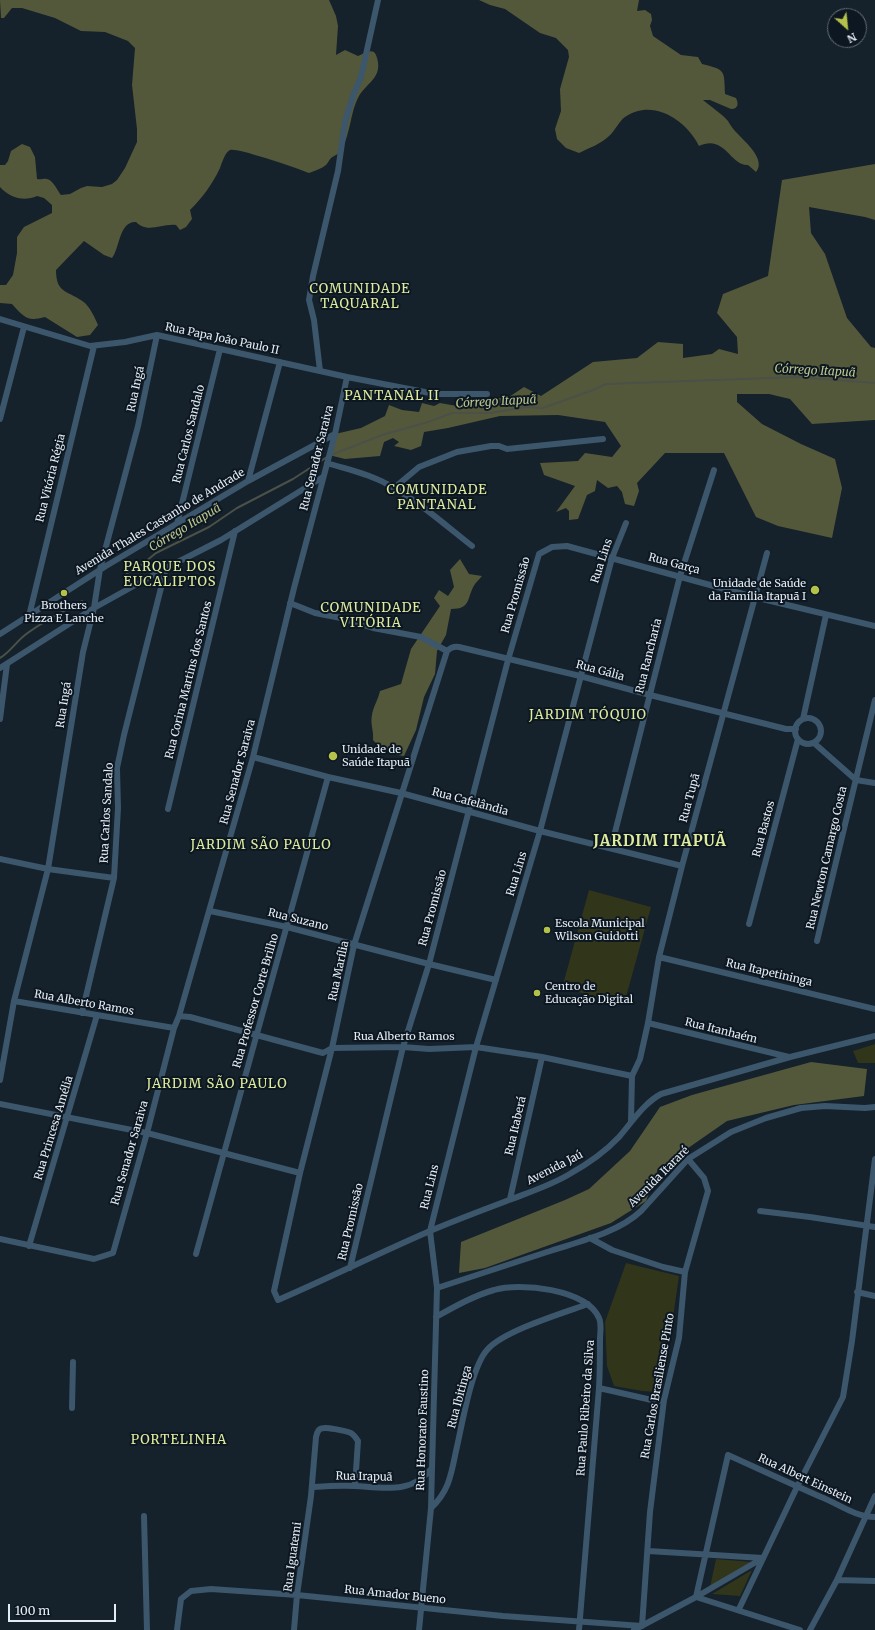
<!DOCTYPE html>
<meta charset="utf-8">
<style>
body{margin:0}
#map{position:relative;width:875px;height:1630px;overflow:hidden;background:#15212b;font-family:Merriweather,serif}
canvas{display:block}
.north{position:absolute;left:827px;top:8px;width:40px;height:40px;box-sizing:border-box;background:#0c1722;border:1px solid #626c76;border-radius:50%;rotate:153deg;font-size:11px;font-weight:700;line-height:16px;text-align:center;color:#e4ecf3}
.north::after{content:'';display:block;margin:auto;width:14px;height:18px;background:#b4c24a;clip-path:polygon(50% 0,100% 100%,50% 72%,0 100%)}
.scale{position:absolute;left:8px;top:1604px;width:108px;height:18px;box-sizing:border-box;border:2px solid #e4ecf3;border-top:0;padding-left:5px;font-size:12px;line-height:14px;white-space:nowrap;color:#e4ecf3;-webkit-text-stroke:3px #0c1722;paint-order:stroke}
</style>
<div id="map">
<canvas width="875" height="1630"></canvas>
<div class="north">N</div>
<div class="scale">100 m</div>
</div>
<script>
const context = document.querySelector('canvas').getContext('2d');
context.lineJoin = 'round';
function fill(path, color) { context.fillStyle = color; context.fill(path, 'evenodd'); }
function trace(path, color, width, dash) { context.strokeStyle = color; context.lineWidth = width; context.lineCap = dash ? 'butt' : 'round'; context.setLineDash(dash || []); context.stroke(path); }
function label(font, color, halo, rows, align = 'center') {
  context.font = font + ' Merriweather,serif'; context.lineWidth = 4; context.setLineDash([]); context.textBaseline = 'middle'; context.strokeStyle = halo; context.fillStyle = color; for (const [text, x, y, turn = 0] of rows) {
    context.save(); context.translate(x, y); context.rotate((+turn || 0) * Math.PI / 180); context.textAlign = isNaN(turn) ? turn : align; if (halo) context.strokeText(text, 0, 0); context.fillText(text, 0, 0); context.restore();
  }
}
fill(new Path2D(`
 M589,890l62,17 -27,97 -62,-16z
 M875,1044v19h-17l-5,-12z
 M626,1263l53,13 -16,111 -5,5 -16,-1 -28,-5 -7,-20 -2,-44z
 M716,1559l35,3 -41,25z
 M752,1570l-12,26 -28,-2z`), '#31351a');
fill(new Path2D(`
 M0,0h329l7,16 2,10 -2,29 9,-5 13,6c5,-2 15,-9 18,-1 9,23 -11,28 -18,43 -8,15 -8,42 -19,55 -2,2 -6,3 -8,5 -2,2 -3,5 -5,7 -5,4 -12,6 -17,8 -9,-4 -73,-26 -79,-23 -5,2 -8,13 -10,18 -8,17 -18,30 -30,42l2,9 -6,8 -6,3 -4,-5c-14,-2 -28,9 -40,-3 -17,-1 -16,26 -24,36l-8,-3 -20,-14 -28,29c0,25 13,20 29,33 6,6 10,15 13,22l-8,10 -13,2 -32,-20c-18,5 -21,0 -33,-13l-12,-1v-18h6l7,-10 4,-22v-16l7,-10 28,-14v-8l-8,-7 -7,-2c-13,6 -27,2 -37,-9v-22h5l3,-4 3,-10 11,-7 8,3 5,10 2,22c4,1 7,-1 10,0 6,1 10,11 14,16l9,-1 11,-6 6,-2 15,1 10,-3 5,-4 8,-12 12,-26v-13l-5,-44 3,-37 -7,-7 -23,-9 -24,-1 -26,-13 -33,-10h-10l-8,10h-3z
 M479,0h160l-2,11 8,-1 6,4 1,6 -2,6 3,10 28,19 17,2 4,7c24,6 22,6 23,30l11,4c3,6 2,11 -5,11l-21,-9h-7c8,7 18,13 25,21 2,3 4,7 7,10 8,9 32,28 21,41l-8,-7c-18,1 -23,-31 -49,-19 -13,-26 -46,-48 -74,-29 -6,4 -10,14 -16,19 -8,8 -20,12 -30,17l-13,-5 -9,-9 -2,-10 6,-18 -1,-22 9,-32 -1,-7 -12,-12 -16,-5 -35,-24 -15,-4z
 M875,164v56l-10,-3 -56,-10 2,26 14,21 22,64 24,29 4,1v72l-63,4 -22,-25 -21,-5h-32v8l25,22 39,20 34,15 7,29 -10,50 -54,-12 -22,-9 -32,-64h-59l-28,30 2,8 -5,15 -9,-2 -3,-12 -5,-6 -9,2 -11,-8 -2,11 -8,4 -9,24 -9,1v-9l-3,-3 -10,4 19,-26 -31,-11 -4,-12 38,-2 7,-8 27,4 9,-11 -16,-24 -47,-7 -58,1 -52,12 -24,4 -3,14 -10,4 -17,-4 5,-4 -6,-4 -9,4 -4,14 -35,3 -16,-4 6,-21 26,-6 24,-12 4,-11 13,5 17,2 3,-9 12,3 6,-3 17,3 14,-5 38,-4 15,-10 17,9 52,-34 44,-4 21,-16 25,2v14l29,-4 7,-5 19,5 -1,-17 -20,-24 6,-19 45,-18 14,-96z
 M460,559l9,15 13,2c-2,3 -5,5 -7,8 -9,14 -3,25 -24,25l-5,26 -9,16 -2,23 -11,23 -8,33 -12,26c-13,-2 -22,-6 -31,-16 1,-9 -3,-16 -1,-25 1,-8 6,-15 8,-24l21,-7 10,-35 29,-43 -6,-8 5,-8 9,6 6,-9 -4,-17z
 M811,1062l56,7 -3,27 -70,9 -67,16 -69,48 -12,32 -35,22 -126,45 -26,5 2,-31 104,-42 24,-11 41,-38 30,-44 32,-12z`), '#54583a');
trace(new Path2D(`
 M331,455l51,-20 46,-13 24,-9h38l36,-6 17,1 50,-18 13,-6 191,-7 78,6
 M127,573l13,-7 16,-13 53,-26 28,-19 56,-29 34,-22
 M0,658c10,-6 16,-16 25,-23 18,-14 38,-23 57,-34`), '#4b5049', 2);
trace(new Path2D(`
 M0,319l90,27 35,-4 32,-7 190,42 88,17h52
 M320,371l-6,-51 -5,-20 4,-24 25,-105 7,-49 8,-26 8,-19 17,-77
 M0,419l24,-92
 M327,463c19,6 40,10 58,20 31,16 59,41 87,63
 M248,481l32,-119
 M394,488l25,-21 38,-15 34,-6h8l8,3 96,-10
 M177,524l43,-175
 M290,603l25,10 26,5 32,10 48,9 26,14
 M29,616l65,-270
 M0,634l106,-68 142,-85 87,-47
 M0,668l94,-60 72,-40 55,-28 102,-63
 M795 731a13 13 0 1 1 26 0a13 13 0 1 1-26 0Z
 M0,719l7,-55
 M803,719l23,-104
 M796,729h-10l-136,-34 -70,-19 -121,-29c-5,-1 -8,0 -12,4l-93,294 -22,103 -32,125 -26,118 4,9c51,-22 101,-47 152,-69 26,-11 53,-21 79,-31 21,-8 40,-14 59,-25 18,-10 37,-23 51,-38 13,-15 25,-34 42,-43l129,-37 85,-21
 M814,743l42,37 19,3
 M253,757l75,20 73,16 139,38 142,35
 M168,809l67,-278
 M611,848l69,-272 34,-106
 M0,859l48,10 66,9
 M210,911l77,16 142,37 67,16
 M749,924l49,-185
 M817,941l58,-241
 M659,957l216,52
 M14,1001l160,27
 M82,1013l32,-135 4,-70 -1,-40 7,-33 42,-167
 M179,1016l11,1 133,36 9,-5 71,-1 26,2 47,-2 66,10 90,19
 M648,1023l141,34
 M0,1080l14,-79 34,-132 35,-217 11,-44 6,-39 38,-143 19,-91
 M0,1104l147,29 153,40
 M631,1121l1,-45 8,-17 8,-36 11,-66 23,-91 85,-313
 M510,1199l32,-142
 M760,1211l50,6 65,10
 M590,1238l22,12 51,17 22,5
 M0,1239l94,20 19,-6 34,-120 27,-105 5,-12 74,-259 41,-169 41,-154 12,-57
 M29,1246l68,-231
 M196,1254l132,-477
 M350,1268l53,-221 26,-83 79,-304 31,-106 13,-7 15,-1 187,51 121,29
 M437,1288c37,-12 73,-24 110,-36 30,-10 71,-19 94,-41l47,-52 43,-27 35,-14 35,-10 24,-2 40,2 10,-1
 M857,1292l18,4
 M436,1317c18,-10 37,-21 58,-27 25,-8 93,-1 105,28 3,6 1,14 1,21 0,16 0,32 -1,49l-20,242
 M599,1388l57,13 8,-1
 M72,1408l1,-46
 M312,1487c15,-1 29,-2 44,-1 29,2 56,8 76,-18
 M431,1508c18,-17 20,-33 25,-57 6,-25 15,-83 31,-101 16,-19 76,-37 101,-46
 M144,1516l3,114
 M648,1551l115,7
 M837,1580l38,1
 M696,1597l32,-142c31,14 61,28 93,42 18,7 34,20 54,20
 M696,1597l104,33
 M739,1609l58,-122 46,-90 9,-56 23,-182
 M642,1626l8,-114 14,-112 15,-62 6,-66 23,-81 -4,-13 -16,-19
 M177,1630l4,-31 10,-8 20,-2 86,6 206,21 139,10
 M294,1630l3,-35 14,-99 5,-59c1,-3 1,-6 4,-8 4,-3 26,2 31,4 3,2 5,5 7,8l-3,45
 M419,1630l12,-122 1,-40 5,-180 -7,-57 46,-184 64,-216 72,-273 14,-35
 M634,1630l62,-33 67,-39
 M810,1630l27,-50 38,-84`), '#3c566c', 6);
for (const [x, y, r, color] of [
 [815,590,5,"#b4c24a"],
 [64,593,4,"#b4c24a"],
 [333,756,5,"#b4c24a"],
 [547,930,4,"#b4c24a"],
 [537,993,4,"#b4c24a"]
]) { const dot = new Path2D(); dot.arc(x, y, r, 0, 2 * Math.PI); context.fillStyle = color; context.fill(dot); trace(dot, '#0c1722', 1.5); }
label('11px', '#e4ecf3', '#0c1722', [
 ["Rua Papa João Paulo II",222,339,12],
 ["Rua Ingá",136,389,-78],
 ["Rua Carlos Sandalo",189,434,-76],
 ["Rua Senador Saraiva",317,458,-76],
 ["Rua Vitória Régia",51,478,-76],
 ["Avenida Thales Castanho de Andrade",160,522,-31],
 ["Rua Lins",602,561,-72],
 ["Rua Garça",674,564,15],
 ["Rua Promissão",516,595,-74],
 ["Rua Rancharia",649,656,-76],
 ["Rua Gália",600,671,15],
 ["Rua Corina Martins dos Santos",189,680,-76],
 ["Rua Ingá",64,705,-81],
 ["Rua Senador Saraiva",238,772,-75],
 ["Rua Tupã",690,798,-75],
 ["Rua Cafelândia",470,802,15],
 ["Rua Carlos Sandalo",107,813,-87],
 ["Rua Bastos",764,829,-75],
 ["Rua Newton Camargo Costa",827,858,-77],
 ["Rua Lins",517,874,-73],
 ["Rua Promissão",433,908,-75],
 ["Rua Suzano",298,920,14],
 ["Rua Marília",339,971,-78],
 ["Rua Itapetininga",769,973,13],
 ["Rua Professor Corte Brilho",256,1001,-74],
 ["Rua Alberto Ramos",84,1003,10],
 ["Rua Itanhaém",721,1031,14],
 ["Rua Alberto Ramos",404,1037],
 ["Rua Itaberá",516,1126,-77],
 ["Rua Princesa Amélia",54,1128,-73],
 ["Rua Senador Saraiva",130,1153,-74],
 ["Avenida Jaú",555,1168,-27],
 ["Avenida Itararé",659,1177,-45],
 ["Rua Lins",430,1187,-76],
 ["Rua Promissão",351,1222,-77],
 ["Rua Carlos Brasiliense Pinto",658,1386,-80],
 ["Rua Ibitinga",460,1397,-75],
 ["Rua Paulo Ribeiro da Silva",586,1408,-86],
 ["Rua Honorato Faustino",423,1430,-88],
 ["Rua Irapuã",364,1477,1],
 ["Rua Albert Einstein",805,1479,25],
 ["Rua Iguatemi",293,1557,-82],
 ["Rua Amador Bueno",395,1595,6]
]);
label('11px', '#e4ecf3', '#0c1722', [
 ["Unidade de Saúde",806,584,"right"],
 ["da Família Itapuã I",806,597,"right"],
 ["Brothers",64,606,"center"],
 ["Pizza E Lanche",64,619,"center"],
 ["Unidade de",342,750],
 ["Saúde Itapuã",342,763],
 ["Escola Municipal",555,924],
 ["Wilson Guidotti",555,937],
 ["Centro de",545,987],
 ["Educação Digital",545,1000]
], 'left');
label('italic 12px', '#bec78e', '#0c1722', [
 ["Córrego Itapuã",815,371,3],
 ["Córrego Itapuã",496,402,-3],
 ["Córrego Itapuã",185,528,-31]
]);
context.letterSpacing = '1px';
label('13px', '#dfeb9d', '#0c1722', [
 ["COMUNIDADE",360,289],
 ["TAQUARAL",360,304],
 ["PANTANAL II",392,396],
 ["COMUNIDADE",437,490],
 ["PANTANAL",437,505],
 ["PARQUE DOS",170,567],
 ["EUCALIPTOS",170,582],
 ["COMUNIDADE",371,608],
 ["VITÓRIA",371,623],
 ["JARDIM TÓQUIO",588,715],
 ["JARDIM SÃO PAULO",261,845],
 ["JARDIM SÃO PAULO",217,1084],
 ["PORTELINHA",179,1440]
]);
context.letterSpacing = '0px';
context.letterSpacing = '1px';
label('bold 15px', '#dfeb9d', '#0c1722', [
 ["JARDIM ITAPUÃ",660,842]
]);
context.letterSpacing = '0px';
</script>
